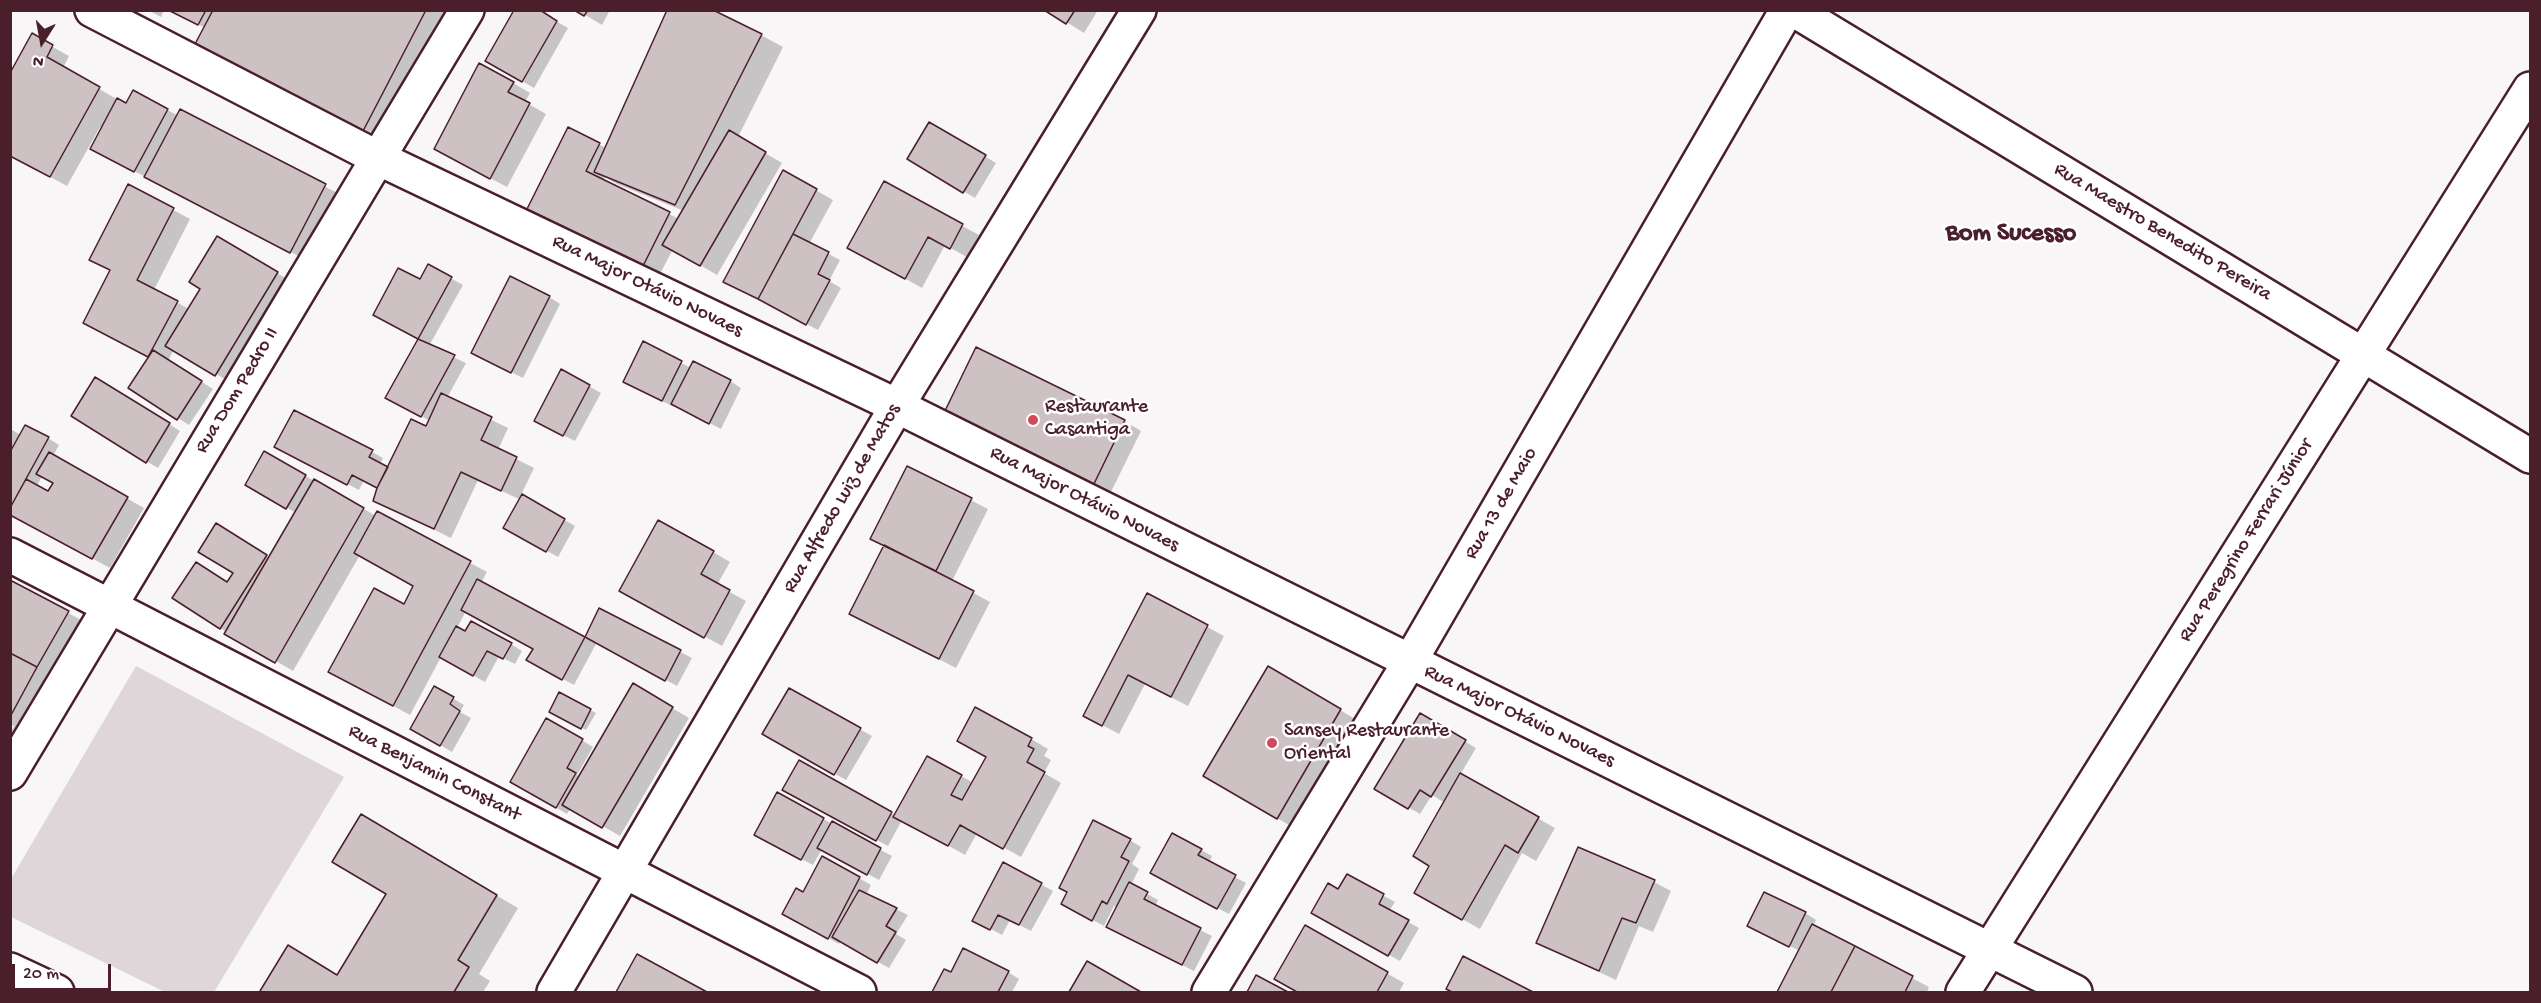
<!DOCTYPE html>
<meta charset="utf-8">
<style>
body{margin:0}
#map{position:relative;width:2541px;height:1003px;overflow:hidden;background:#f8f6f7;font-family:"Gochi Hand",sans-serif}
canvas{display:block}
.frame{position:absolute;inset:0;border:12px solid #4a1f2b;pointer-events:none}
.north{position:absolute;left:12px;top:12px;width:60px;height:60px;-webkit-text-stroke:4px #fff;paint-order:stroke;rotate:191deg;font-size:16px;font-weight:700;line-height:24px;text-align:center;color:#4a1f2b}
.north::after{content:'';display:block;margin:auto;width:21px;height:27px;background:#4a1f2b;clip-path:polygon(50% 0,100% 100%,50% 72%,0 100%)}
.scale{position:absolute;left:12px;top:964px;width:99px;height:27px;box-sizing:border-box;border:3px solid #4a1f2b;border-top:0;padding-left:8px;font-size:18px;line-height:21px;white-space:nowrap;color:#4a1f2b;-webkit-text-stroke:4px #fff;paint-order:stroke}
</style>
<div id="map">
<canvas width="2541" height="1003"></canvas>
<div class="frame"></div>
<div class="north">N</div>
<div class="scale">20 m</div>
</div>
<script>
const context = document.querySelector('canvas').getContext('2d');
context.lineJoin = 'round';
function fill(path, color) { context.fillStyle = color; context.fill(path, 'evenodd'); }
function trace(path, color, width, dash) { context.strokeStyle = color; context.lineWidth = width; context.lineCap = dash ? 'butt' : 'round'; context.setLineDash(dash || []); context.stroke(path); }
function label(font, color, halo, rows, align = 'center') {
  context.font = font + ' "Gochi Hand",sans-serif'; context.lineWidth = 5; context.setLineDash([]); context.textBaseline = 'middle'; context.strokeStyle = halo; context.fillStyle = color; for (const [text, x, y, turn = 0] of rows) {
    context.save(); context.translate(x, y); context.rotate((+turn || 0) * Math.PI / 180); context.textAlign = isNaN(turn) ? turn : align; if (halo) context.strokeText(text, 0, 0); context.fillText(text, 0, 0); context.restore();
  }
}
fill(new Path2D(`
 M136,666l208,111 -130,215h-49l-154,-75v-38z`), '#ded6d9');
fill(new Path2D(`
 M148,10h16l-3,7z
 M170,10h284l-70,134 -165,-88 -14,-28z
 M537,10l31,18 -34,60 -47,-27z
 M577,10h33l-8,15z
 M1047,10h51l-14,23z
 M761,35l22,12 -45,90 44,26 -65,112 -44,-26 -13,25 -114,-56 23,-89 37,19zM605,177l12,7 67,27 -5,8 -76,-38z
 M33,36l36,20 -6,12 64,37 40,5 175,85 -34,66 -205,-106v-27l-3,-1 -33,59 -57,-31z
 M513,83l17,10 -5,9 21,12 -39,73 -55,-29z
 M930,124l66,39 -21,35 -66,-39z
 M784,172l49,28 -24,44 31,16 -11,21 12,7 -23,42 -93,-49z
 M884,183l95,52 -12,22 -22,-12 -23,43 -56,-31z
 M129,186l61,33 -36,71 35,19 13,-21 15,-50 77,45 -61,101 -59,-35 -6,12 45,28 -24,36 -59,-37 20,-31 -49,-25z
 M428,266l35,19 -34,61 37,17 -19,35 61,30 -10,22 36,18 -13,27 54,31 -17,31 -53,-29 16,-28 -43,-20 -27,58 -76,-37 4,-13 -15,-8 -5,10 -71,-37 84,-1 11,6 -3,6 8,5 38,-41 4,-7 -43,-24 32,-58 -44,-25 46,-32z
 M549,297l11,7 -37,74 -38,-19z
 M643,343l48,25 39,13 11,7 -20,41 -46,-24 -1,2 -38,-19z
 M562,371l39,22 -26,48 -28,-14z
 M107,385l73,46 -22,37 -12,-7z
 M1124,421l17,10 -34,69 -147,-72z
 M10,429l11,6 27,3 11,7 -6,11 91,52 -34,60 -100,-54zM42,476l12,7 -6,10 -11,-7z
 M265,453l111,63 2,-3 109,59 -6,11 105,56 13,-29 93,48 -15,28 -80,-44 -23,43 -35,-19 -5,-17 -68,-38 -9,17 9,5 45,11 11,7 -7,13 -16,-8 -14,26 -44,-25 -31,58 -63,-34 57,-75 11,-21 -55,-30 -67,116 -73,-43 8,-45 7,-10 -7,-42 41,27 27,-45 -49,-28z
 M908,468l80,41 -36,72 38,21 -34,66 -88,-45 17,-77z
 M713,552l17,10 -13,23 29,16 -24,45 -84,-46z
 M10,582l75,40 -31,54 -6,-3 -31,59 -7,36v-40l3,1 1,-3 -4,-2z
 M1148,595l76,41 -36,70 -43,-22 -26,50 -17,-9z
 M1268,668l89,52 -63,108 -89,-52z
 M633,685l56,33 -69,118 -49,-28 -4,6 -55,-32 35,-62 46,27 -16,28 3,2z
 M435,688l29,17 -4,7 11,6 -19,34 -40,-24z
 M790,690l82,46 -26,44 -82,-46z
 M560,694l36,19 -10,17 -35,-19z
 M1420,715l56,33 -16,27 95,53 -19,33 -14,-8 -42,76 -64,-36 15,-28 14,-62 -13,-8 -12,19 -44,-25z
 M1031,739l17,10 -4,7 7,4 -7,13 17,10 -40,74 -44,-24 -12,22 -63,-35 -14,26 -104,-57 15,-27 97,54 31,-58 47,25z
 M777,794l115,62 -13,24 -57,-31 -9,16 -46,-24z
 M361,816l157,92 -39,66 11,7 -7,11 -221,-1 76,-15 50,-83z
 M1130,840l11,7 -9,17 7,5 -8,16 27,15 -3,7 57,29 -18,35 -75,-38 -2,-25 -3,-2 -10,20 -30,-16z
 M1201,850l11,6 -3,7 37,20 -17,31 -66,-35z
 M823,858l48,27 -5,10 42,20 -12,19 10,6 -17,28 -48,-27 -2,3 -44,-24 9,-26z
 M1004,864l49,27 -22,40 -21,-11 -8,15 -28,-15z
 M1347,876l48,26 -6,9 30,17 -19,33 -87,-49 26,-21z
 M1654,882l17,9 -18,41 -14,-6 -23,54 -79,-37z
 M1805,913l11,7 -3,6 116,61 -2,5h-148l21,-41 -40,-19z
 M1305,927l99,56 -5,9h-99l-24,-13z
 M638,956l66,36h-87z
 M1463,958l66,34h-75l-6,-3z
 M1088,964l50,28h-67z
 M945,971l7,3 56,-2 11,7 -7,13h-78z
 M1256,977l29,15h-37z`), '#0003');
const building = new Path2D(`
 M168,10h38l-8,15z
 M213,10h213l-64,123 -167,-89z
 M514,10h26l17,11 -35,61 -37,-21z
 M574,10h14l-4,6z
 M667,10h46l49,24 -87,171 -81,-33z
 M1044,10h31l-9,14z
 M32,33l21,12 -6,12 53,30 -50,90 -40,-21v-83z
 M479,63l35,19 -6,10 22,11 -40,76 -56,-30z
 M133,90l35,19 -34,63 -44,-23 27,-51 9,5z
 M180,109l146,75 -36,69 -146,-76z
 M929,122l57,33 -23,38 -56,-34z
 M568,127l32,16 -14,28 84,41 -27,54 -116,-57z
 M729,130l37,22 -66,114 -38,-21z
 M783,170l34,19 -59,110 -35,-17z
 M884,181l79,43 -13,25 -22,-12 -23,42 -58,-31z
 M128,184l46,24 -37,72 41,21 -30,56 -65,-34 27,-53 -21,-10z
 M793,234l36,18 -11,22 12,6 -24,45 -48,-26z
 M217,236l61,36 -63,104 -50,-30 35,-57 -11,-7z
 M428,264l24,13 -34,62 -45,-24 25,-47 22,11z
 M510,276l40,20 -39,77 -40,-20z
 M418,339l37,16 -34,62 -36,-19z
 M643,341l39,20 -20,40 -39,-19z
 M976,347l149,73 -35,72 -149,-73z
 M153,350l49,31 -25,39 -49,-32z
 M693,361l38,19 -22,44 -38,-20z
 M561,369l29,16 -27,51 -29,-15z
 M95,377l75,46 -24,40 -75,-47z
 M441,393l51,24 -11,23 36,17 -16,34 -40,-19 -27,57 -61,-28 4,-13 34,-69 15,7z
 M294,410l79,40 -4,7 19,10 -11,21 -25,-13 -5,10 -73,-38z
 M25,425l24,12 -39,71v-56z
 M264,451l42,24 -20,34 -41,-24z
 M49,452l79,45 -36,62 -82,-44v-7l16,-29 22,12 5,-8 -17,-9z
 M907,466l65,32 -36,73 -66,-32z
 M314,479l50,29 -89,155 -51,-29z
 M522,494l43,25 -19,33 -43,-24z
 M377,511l94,50 -78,145 -65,-34 46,-84 30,16 9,-18 -59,-33z
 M658,520l56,31 -13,23 29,16 -26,48 -85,-47z
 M216,523l51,32 -47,74 -48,-31 24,-36 31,20 6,-9 -35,-21z
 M884,545l90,46 -35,68 -90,-45z
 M477,579l108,58 -23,43 -36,-20 7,-11 -72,-39z
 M10,580l59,31 -32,56 -27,-14z
 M1147,593l61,32 -37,72 -43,-22 -26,51 -19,-10z
 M599,608l82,42 -16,31 -80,-44z
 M471,621l41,22 -9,16 -16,-8 -14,25 -34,-19 17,-31 9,5z
 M10,653l27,14 -27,50z
 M1268,666l73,43 -64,110 -74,-43z
 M633,683l40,24 -71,121 -40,-23z
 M434,686l20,11 -4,7 10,7 -20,35 -30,-17z
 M789,688l72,40 -27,47 -72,-41z
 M559,692l32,17 -10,20 -32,-17z
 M975,707l57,31 -4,8 6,3 -7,13 18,10 -42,77 -43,-24 -12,21 -55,-29 34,-61 35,19 -11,20 11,5 24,-43 -29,-16z
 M1420,713l46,27 -35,57 -11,-7 -12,19 -34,-20z
 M546,718l37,21 -16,29 9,5 -20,35 -46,-26z
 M799,760l93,52 -16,29 -94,-51z
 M1460,773l79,44 -21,36 -13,-8 -43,75 -48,-27 15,-27 -16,-10z
 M777,792l47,26 -23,42 -47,-25z
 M361,814l136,81 -39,65 11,7 -15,25h-192l-2,-1 28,-46 49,30 49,-81 -54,-32z
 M1093,820l38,19 -10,18 8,4 -22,43 -5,-3 -10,20 -31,-17 6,-12 -8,-4z
 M832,821l49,27 -14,27 -50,-27z
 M1172,833l30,16 -4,6 38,20 -19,34 -67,-36z
 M1578,847l77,33 -19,43 -14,-5 -23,53 -63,-28z
 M822,856l38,21 -32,62 -46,-25 14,-26 7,4z
 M1003,862l39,21 -23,42 -21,-10 -8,15 -18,-9z
 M1347,874l37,20 -5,10 30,16 -21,36 -77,-43 17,-30 10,6z
 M1129,882l19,10 -4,7 57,29 -19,37 -76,-38z
 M859,890l38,18 -11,18 10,6 -19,31 -45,-26z
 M1764,892l42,20 -17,35 -42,-21z
 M1812,924l43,22 -24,46h-54z
 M1305,925l83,47 -11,20h-80l-23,-13z
 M1855,946l58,30 -8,16h-74z
 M963,948l46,23 -11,21h-66l12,-23 7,3z
 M637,954l70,38h-91z
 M1463,956l70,36h-81l-6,-3z
 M1087,961l54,31h-72z
 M1256,975l32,17h-41z`);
fill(building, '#cdc1c4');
trace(building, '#4a1f2b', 1.5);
const minor = new Path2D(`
 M1794,10l736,446
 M10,555l849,437
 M10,773l368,-615
 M10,970l47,22
 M554,992l343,-586 242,-396
 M1209,992l200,-329 378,-653
 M1963,992l567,-903`);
const tertiary = new Path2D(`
 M378,158l89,-148`);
const secondary = new Path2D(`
 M92,10l286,148 519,248 1178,586`);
trace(minor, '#4a1f2b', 38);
trace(tertiary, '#4a1f2b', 38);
trace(secondary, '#4a1f2b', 38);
trace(minor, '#fff', 33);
trace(tertiary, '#fff', 33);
trace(secondary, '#fff', 33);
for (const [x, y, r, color] of [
 [1033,420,6,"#d1495b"],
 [1272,743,6,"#d1495b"]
]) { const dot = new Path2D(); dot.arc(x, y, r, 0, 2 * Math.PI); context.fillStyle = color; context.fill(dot); trace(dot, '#fff', 2); }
label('20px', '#4a1f2b', '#fff', [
 ["Rua Maestro Benedito Pereira",2162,233,31],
 ["Rua Major Otávio Novaes",647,287,26],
 ["Rua Dom Pedro II",238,391,-59],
 ["Rua Alfredo Luiz de Matos",843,499,-60],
 ["Rua Major Otávio Novaes",1084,500,27],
 ["Rua 13 de Maio",1502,504,-60],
 ["Rua Peregrino Ferrari Júnior",2247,541,-58],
 ["Rua Major Otávio Novaes",1519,717,26],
 ["Rua Benjamin Constant",434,774,27]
]);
label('20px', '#4a1f2b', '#fff', [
 ["Restaurante",1045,408],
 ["Casantiga",1045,431],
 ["Sansey Restaurante",1284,732],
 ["Oriental",1284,755]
], 'left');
label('bold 26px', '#4a1f2b', '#fff', [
 ["Bom Sucesso",2011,235]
]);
</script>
